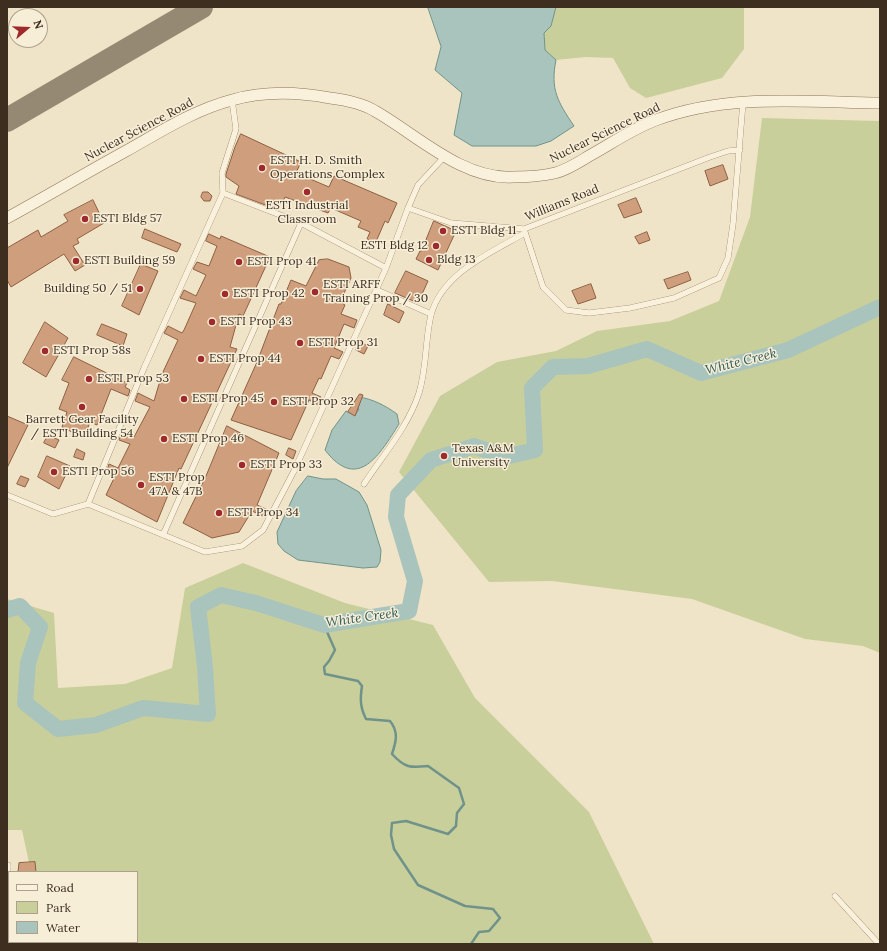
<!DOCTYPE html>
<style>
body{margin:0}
#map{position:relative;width:887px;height:951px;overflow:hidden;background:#f0e4c8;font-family:Lora,serif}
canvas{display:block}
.frame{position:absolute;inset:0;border:8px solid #3d2e20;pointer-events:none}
.legend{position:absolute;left:8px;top:871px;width:130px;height:72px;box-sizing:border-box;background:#f7eed8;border:1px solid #ada18e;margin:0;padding:5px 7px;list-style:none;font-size:12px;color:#3d2e20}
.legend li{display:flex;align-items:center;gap:8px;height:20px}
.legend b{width:20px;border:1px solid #ada18e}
.north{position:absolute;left:8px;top:8px;width:40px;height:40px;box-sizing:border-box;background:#f7eed8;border:1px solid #ada18e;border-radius:50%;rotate:71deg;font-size:11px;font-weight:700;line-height:16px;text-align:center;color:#3d2e20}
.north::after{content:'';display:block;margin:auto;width:14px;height:18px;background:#9e2a2b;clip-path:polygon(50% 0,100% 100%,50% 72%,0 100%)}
</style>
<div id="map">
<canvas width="887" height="951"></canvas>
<div class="frame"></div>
<ul class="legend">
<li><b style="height:5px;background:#faf1dc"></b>Road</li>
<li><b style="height:11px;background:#c9cf9b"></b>Park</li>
<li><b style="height:11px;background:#a9c4bc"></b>Water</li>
</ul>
<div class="north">N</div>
</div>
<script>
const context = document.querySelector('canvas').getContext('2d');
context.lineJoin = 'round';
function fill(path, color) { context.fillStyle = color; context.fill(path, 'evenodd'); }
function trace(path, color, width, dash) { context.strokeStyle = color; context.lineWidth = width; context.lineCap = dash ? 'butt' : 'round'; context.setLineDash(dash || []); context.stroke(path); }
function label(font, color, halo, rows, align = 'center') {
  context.font = font + ' Lora,serif'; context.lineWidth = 3; context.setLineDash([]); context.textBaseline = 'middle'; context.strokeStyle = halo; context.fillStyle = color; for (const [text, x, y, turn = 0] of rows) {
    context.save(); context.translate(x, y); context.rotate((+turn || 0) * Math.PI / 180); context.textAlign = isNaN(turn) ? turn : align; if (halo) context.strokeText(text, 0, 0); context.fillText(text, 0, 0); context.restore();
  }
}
fill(new Path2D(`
 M556,7h188v42l-22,29 -76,20 -16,-10 -17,-30 -27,-1 -30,3 -11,-10 -1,-17 7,-7z
 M762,118l118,3v532l-17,-7 -58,-7 -113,-40 -140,-18 -63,1 -90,-110 41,-76 57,-34 59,-11 41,-20 73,-10 49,-20 31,-84z
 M243,563l102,40 88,22 42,73 114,114 65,132h-611v-2h94v-70h-106l-9,-42h-15v-231l47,14 4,75 67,-4 47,-16 13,-80z`), '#c9cf9b');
const water = new Path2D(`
 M428,7h128l-5,19 -7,7 1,17 11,10c-6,30 2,42 18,66l-23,15 -15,5h-64l-18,-11 8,-42 -27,-23 6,-23z
 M359,397c14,2 27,9 38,17l2,10c-19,30 -41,69 -74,26l7,-20 14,-19 9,4 4,-6 -6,-4z
 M308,476l15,3h13l23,13 8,13 14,45 -1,12 -3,5 -14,1 -65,-8 -14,-9 -6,-7 -1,-12 19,-41z`);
fill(water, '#a9c4bc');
trace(water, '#6f938a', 1);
trace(new Path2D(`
 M324,625l11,25 -6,11 -5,6 1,7 33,7 4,5c-2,13 -2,21 4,33l24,2c9,11 6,21 2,33 13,14 18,14 36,12l31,22 5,16 -7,9 -1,13 -8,8 -42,-13 -14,2 -1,12 3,14 24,36 47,21 28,3 7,9 -11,13 -10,1 -8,12`), '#6f938a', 2.5);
trace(new Path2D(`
 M7,610l13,-4 20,21 -12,36 -3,40 33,26 38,-4 47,-17 65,6 -3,-47 -7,-60 23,-12 35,8 68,22 85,-14 6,-30 -19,-64 2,-22 33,-35 43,-14 31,11 30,-7 -3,-62 21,-21 35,-1 59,-17 54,24 87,-23 92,-43`), '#a9c4bc', 16);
trace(new Path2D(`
 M7,120l194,-113`), '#968974', 24);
const building = new Path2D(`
 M241,134l60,28 -5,11 33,14 5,-11 63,27 -9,20 -3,-2 -10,23 -8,-5 3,-7 -12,-5 3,-6 -30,-13 -3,5 -43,-16 -3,7 -11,-4 -3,6 -32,-12 3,-8 -13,-9v-3l9,-27z
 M723,165l5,14 -18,7 -5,-15z
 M203,192h5l4,4 -2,5h-6l-3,-4z
 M636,198l6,14 -18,6 -6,-13z
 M93,200l11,23 -27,16 2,4 -6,3 12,19 -10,6 -11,-17 -53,33 -4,-7v-32l31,-18 3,7 27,-16 -4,-6z
 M434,221l22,10 -18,39 -22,-11 4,-8h1z
 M145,229l36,15 -4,8 -35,-14z
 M647,232l3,8 -11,4 -4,-7z
 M209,234l11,5 1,-3 49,21 -27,59 -4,-2 -9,33 7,2 -56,120 -2,-1 -22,54 -51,-27 10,-21 -9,-4 2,-6 9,4 12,-24 -11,-4 3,-8 12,5 16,-30 -15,-6 3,-8 16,8 8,-27 16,-34 -14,-7 4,-7 14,7 2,-3 12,-27 -16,-5 4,-8 12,6 10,-21 -13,-6 4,-7 12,4 8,-20 -11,-5z
 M328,259l21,8 2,11 -11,24 5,3 -4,9 16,6 -3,8 -10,-4 -10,24 9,4 -4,7 -8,-3 -10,23 -2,-1 -7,15 9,4 -3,8 -9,-5 -18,40 -60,-20 26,-58 22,-58h2l10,-24 15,6 13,-26z
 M141,264l17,7 -19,44 -17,-9z
 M406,271l22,10 -10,22 -23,-10z
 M688,272l3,8 -23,9 -4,-9z
 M591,284l5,14 -18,6 -6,-13z
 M388,304l16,8 -5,11 -15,-8z
 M45,322l23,16 -22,39 -23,-14z
 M102,324l25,10 -4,12 -26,-11z
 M360,342l8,4 -4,8 -8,-4z
 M74,357l53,26 -2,4 5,3 -2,6 -17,-7 -14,36 -7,-3 -6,16 -22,-11 5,-15 -8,-3 10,-26 -7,-3z
 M360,394l3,1 -8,21 -7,-4z
 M7,416l21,9 -21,43z
 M227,426l52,27 -22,52 11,5 -3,7 -13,-6 -13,21 -27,6 -29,-15 23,-47z
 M48,435l11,5 -4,8 -11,-5z
 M289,448l7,3 -3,8 -7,-4z
 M77,449l8,4 -2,7 -9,-3z
 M47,456l23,10 -11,23 -21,-12z
 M21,476l8,3 -4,8 -8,-3z
 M35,862l1,10h-18l1,-9z`);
fill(building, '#cf9f7d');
trace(building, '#8d5f41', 1);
const service = new Path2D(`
 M232,100l4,29 -14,44 1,20 -79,175 -56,136 117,48 37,-6 21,-16 31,-59 92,-203 22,-60 10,-23 27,-29
 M740,150l-12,1 -18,6 -186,72 19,58 23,23 23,3 41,-5 44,-10 45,-20 9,-20 5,-34 10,-122
 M223,193l78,30 85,45
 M408,208l43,15 73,6
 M377,290l54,24
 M364,484c19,-29 44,-57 55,-91 8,-26 6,-53 12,-78 11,-42 61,-63 94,-82
 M7,495l46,19 35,-10
 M163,535l138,-312
 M835,896l44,48
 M7,935l1,-70`);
const minor = new Path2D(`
 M7,218c40,-22 79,-45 119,-67 34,-19 68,-41 106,-51 32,-9 66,-8 98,-2 16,2 32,5 45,13 42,24 88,69 138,66 14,0 29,-1 42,-4 12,-3 24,-11 34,-17 22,-12 43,-27 67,-36 71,-27 150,-18 224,-17`);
trace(service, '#8d765c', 6);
trace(minor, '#8d765c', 12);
trace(service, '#faf1dc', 5.5);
trace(minor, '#faf1dc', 11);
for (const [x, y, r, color] of [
 [262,168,4,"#9e2a2b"],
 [307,192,4,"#9e2a2b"],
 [85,219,4,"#9e2a2b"],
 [443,231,4,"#9e2a2b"],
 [436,246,4,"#9e2a2b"],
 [429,260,4,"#9e2a2b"],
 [76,261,4,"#9e2a2b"],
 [239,262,4,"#9e2a2b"],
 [140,289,4,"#9e2a2b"],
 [315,292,4,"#9e2a2b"],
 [225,294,4,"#9e2a2b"],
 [212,322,4,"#9e2a2b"],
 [300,343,4,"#9e2a2b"],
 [45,351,4,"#9e2a2b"],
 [201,359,4,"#9e2a2b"],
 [89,379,4,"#9e2a2b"],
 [184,399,4,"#9e2a2b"],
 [274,402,4,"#9e2a2b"],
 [82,407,4,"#9e2a2b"],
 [164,439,4,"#9e2a2b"],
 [444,456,4,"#9e2a2b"],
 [242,465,4,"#9e2a2b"],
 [54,472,4,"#9e2a2b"],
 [141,485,4,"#9e2a2b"],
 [219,513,4,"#9e2a2b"]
]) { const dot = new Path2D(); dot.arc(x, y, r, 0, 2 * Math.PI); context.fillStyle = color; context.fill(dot); trace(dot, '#f7eed8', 1.5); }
label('12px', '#3d2e20', '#f7eed8', [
 ["Nuclear Science Road",139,130,-28],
 ["Nuclear Science Road",605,133,-26],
 ["Williams Road",562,203,-22]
]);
label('12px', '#3d2e20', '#f7eed8', [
 ["ESTI H. D. Smith",270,161],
 ["Operations Complex",270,175],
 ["ESTI Industrial",307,206,"center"],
 ["Classroom",307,220,"center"],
 ["ESTI Bldg 57",93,219],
 ["ESTI Bldg 11",451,231],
 ["ESTI Bldg 12",428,246,"right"],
 ["Bldg 13",437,260],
 ["ESTI Building 59",84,261],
 ["ESTI Prop 41",247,262],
 ["ESTI ARFF",323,285],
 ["Training Prop / 30",323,299],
 ["Building 50 / 51",132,289,"right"],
 ["ESTI Prop 42",233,294],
 ["ESTI Prop 43",220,322],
 ["ESTI Prop 31",308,343],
 ["ESTI Prop 58s",53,351],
 ["ESTI Prop 44",209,359],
 ["ESTI Prop 53",97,379],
 ["ESTI Prop 45",192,399],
 ["ESTI Prop 32",282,402],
 ["Barrett Gear Facility",82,420,"center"],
 ["/ ESTI Building 54",82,434,"center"],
 ["ESTI Prop 46",172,439],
 ["Texas A&M",452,449],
 ["University",452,463],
 ["ESTI Prop 33",250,465],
 ["ESTI Prop 56",62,472],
 ["ESTI Prop",149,478],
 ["47A & 47B",149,492],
 ["ESTI Prop 34",227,513]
], 'left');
label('italic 13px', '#2f5d5a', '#f7eed8', [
 ["White Creek",741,362,-14],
 ["White Creek",362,618,-8]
]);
</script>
